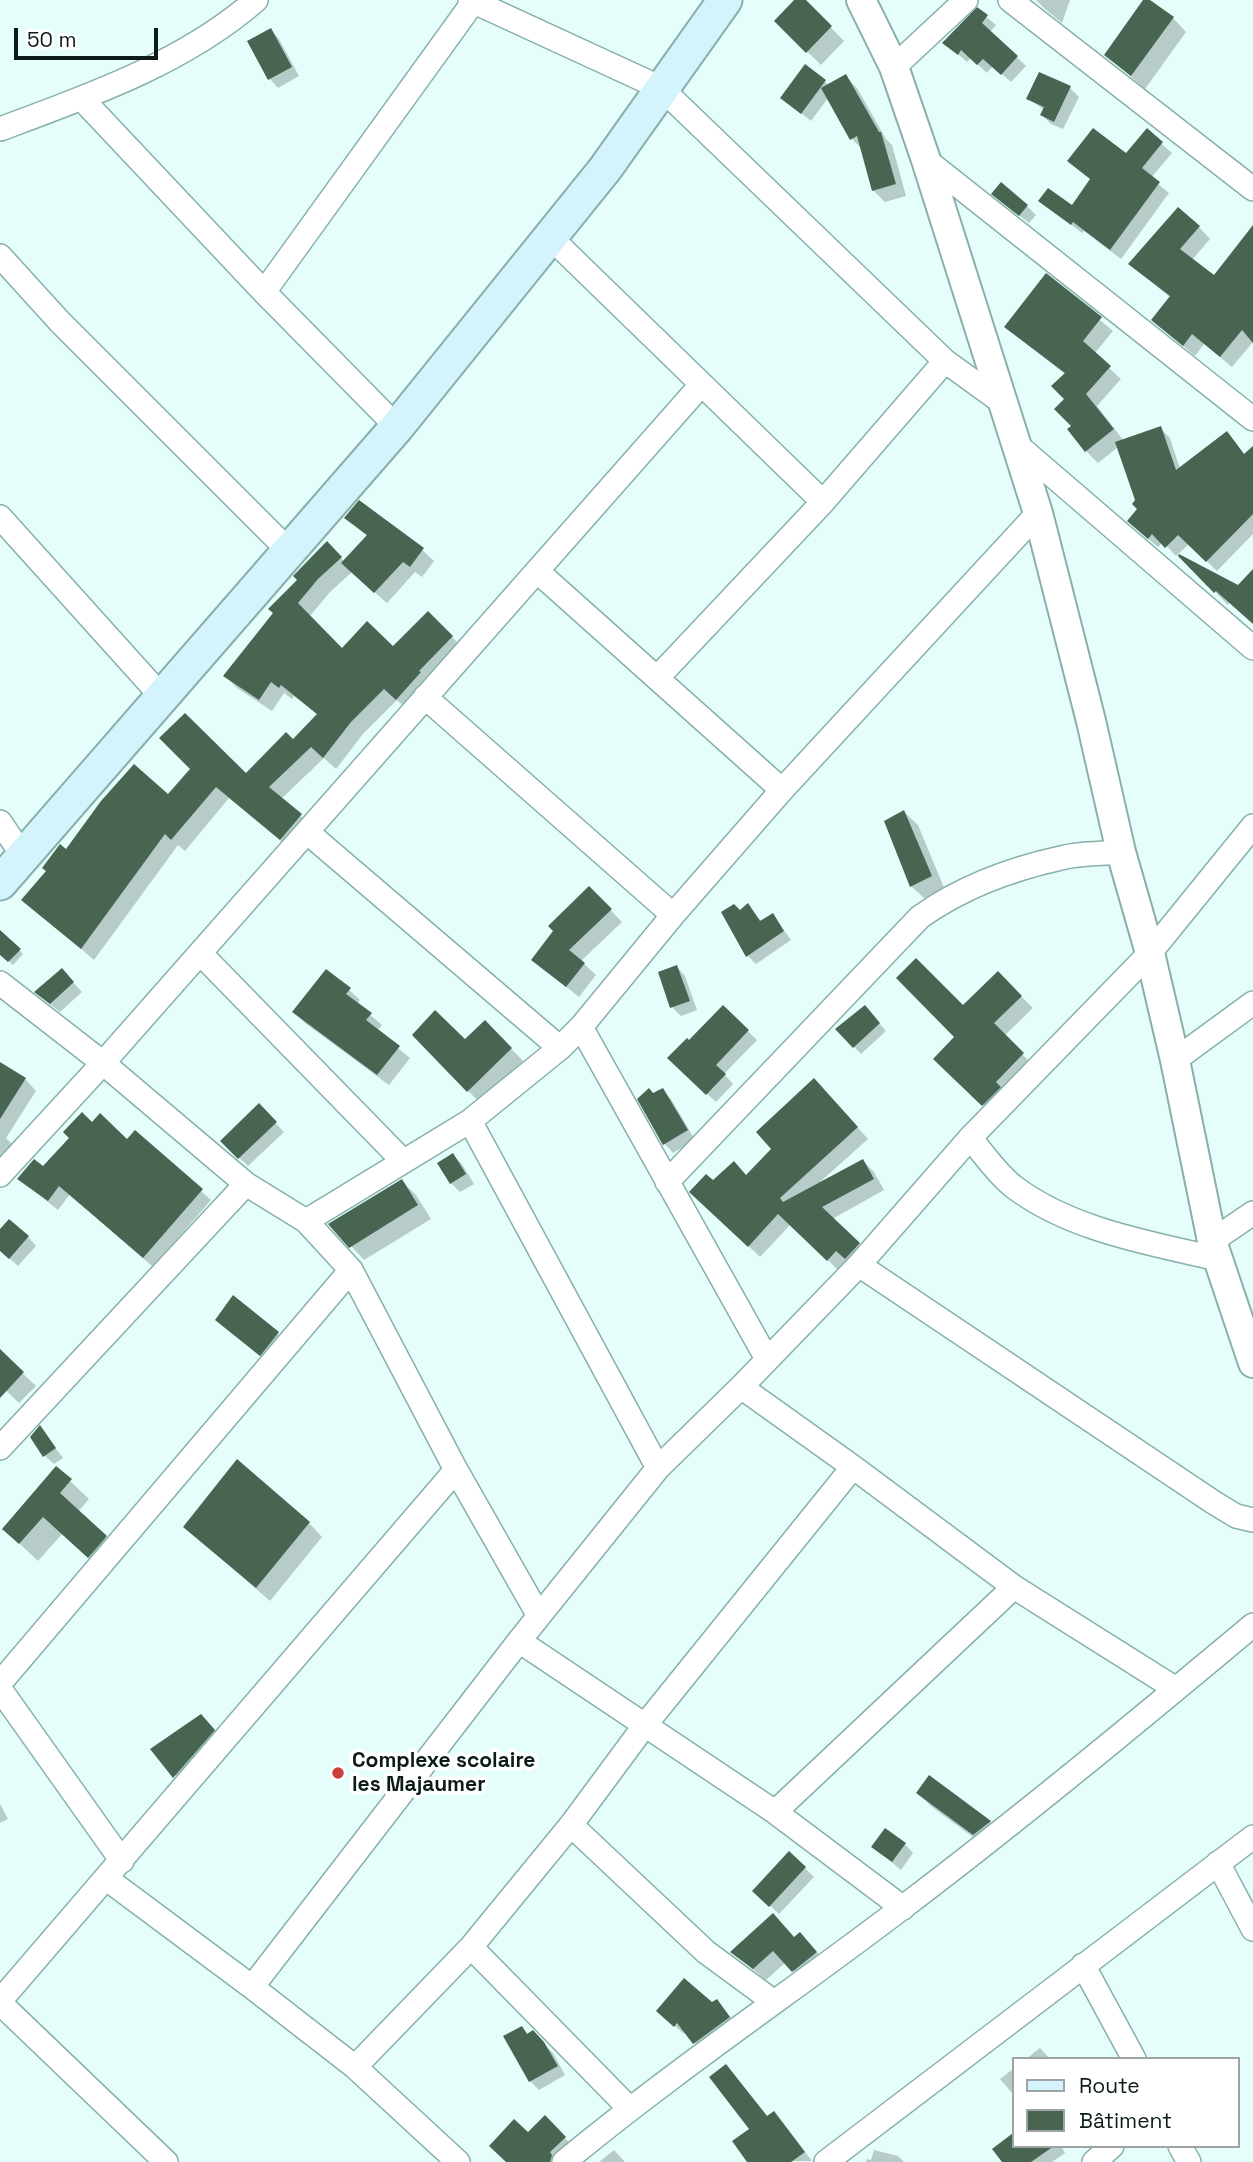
<!DOCTYPE html>
<meta charset="utf-8">
<style>
body{margin:0}
#map{position:relative;width:1253px;height:2162px;overflow:hidden;background:#e5fefb;font-family:"Space Grotesk",sans-serif}
canvas{display:block}
.legend{position:absolute;left:1012px;top:2057px;width:228px;height:91px;box-sizing:border-box;background:#fff;border:2px solid #9da4a3;margin:0;padding:9px 12px;list-style:none;font-size:21px;color:#0a1b19}
.legend li{display:flex;align-items:center;gap:14px;height:35px}
.legend b{width:35px;border:2px solid #9da4a3}
.scale{position:absolute;left:14px;top:28px;width:144px;height:32px;box-sizing:border-box;border:4px solid #0a1b19;border-top:0;padding-left:9px;font-size:21px;line-height:24px;white-space:nowrap;color:#0a1b19;-webkit-text-stroke:5px #fff;paint-order:stroke}
</style>
<div id="map">
<canvas width="1253" height="2162"></canvas>
<ul class="legend">
<li><b style="height:9px;background:#d4f3fc"></b>Route</li>
<li><b style="height:19px;background:#486552"></b>Bâtiment</li>
</ul>
<div class="scale">50 m</div>
</div>
<script>
const context = document.querySelector('canvas').getContext('2d');
context.lineJoin = 'round';
function fill(path, color) { context.fillStyle = color; context.fill(path, 'evenodd'); }
function trace(path, color, width, dash) { context.strokeStyle = color; context.lineWidth = width; context.lineCap = dash ? 'butt' : 'round'; context.setLineDash(dash || []); context.stroke(path); }
function label(font, color, halo, rows, align = 'center') {
  context.font = font + ' "Space Grotesk",sans-serif'; context.lineWidth = 7; context.setLineDash([]); context.textBaseline = 'middle'; context.strokeStyle = halo; context.fillStyle = color; for (const [text, x, y, turn = 0] of rows) {
    context.save(); context.translate(x, y); context.rotate((+turn || 0) * Math.PI / 180); context.textAlign = isNaN(turn) ? turn : align; if (halo) context.strokeText(text, 0, 0); context.fillText(text, 0, 0); context.restore();
  }
}
fill(new Path2D(`
 M797,0h7l40,41 -23,24 -45,-44z
 M1036,0h34l-8,23 -17,-14z
 M1145,0l28,18 13,14 -41,57 -39,-34z
 M978,10l18,15 -6,7 36,34 -15,16 -18,-16 -6,7 -16,-15 -4,4 -22,-19z
 M271,30l8,9 20,37 -21,12 -8,-9z
 M805,67l24,18 16,-9 12,12 29,51 6,6 14,51 -21,6 -12,-12 -11,-41 -10,-10 -24,-41 -17,23 -29,-23z
 M1070,88l9,9 -16,32 -12,-5 -9,-9 2,-5 -16,-12z
 M1147,131l25,22 -21,25 18,15 -48,66 -37,-28 -2,2 -41,-32 31,7 54,-52z
 M1002,202l25,4 9,9 -7,8z
 M1199,227l11,12 -18,21 22,18 39,-51v115l-21,25 -28,-23 -9,12 -42,-36 18,-22 -41,-34z
 M1046,275l67,56 -19,23 27,25 -24,27 27,35 36,-13 10,10 10,31 47,-36 18,22 8,-7v86l-36,37 -28,-27 -13,12 -13,-14 -5,5 -19,-16v-22l-21,-62 -20,16 -12,-12 -13,-25 -7,-27v-24l-60,-48z
 M346,518l76,32 12,11 -12,16 -7,-5 -28,31 -35,-31 -22,20 -21,25 33,33 52,-1 34,-36 36,36 -55,62 -12,-11 -34,34 -27,35 -12,-11 -43,41 32,28 -20,24 -64,-53 -44,53 -7,-6 -84,115 -70,-60 43,-48 101,-56 78,-20 47,-35 25,-26 -24,-19 -2,3 -8,-6 -12,18 -35,-23 -12,-12 102,-132 18,18 22,-26z
 M1180,556l58,31 15,-16v52l-23,-21 -2,3z
 M904,812l14,13 27,65 -20,9 -14,-13z
 M589,888l33,34 -41,39 15,14 -17,22 -46,-37z
 M748,905l14,17 11,-7 18,25 -35,24 -8,-8 -24,-43h16z
 M5,936l18,18 -10,11 -13,-12v-12z
 M677,967l8,9 12,34 -16,6 -9,-9z
 M998,974l35,34 -29,28 30,30 -39,50 -59,-57 21,-22 6,-29z
 M70,979l12,13 -22,20 -14,-11z
 M349,990l11,10 -3,4 25,21 -5,6 33,27 -21,27 -84,-62 -11,-11z
 M723,1007l34,33 -33,34 9,10 -17,18 -38,-35 12,-24z
 M871,1014l15,17 -25,23 -24,-25z
 M485,1022l38,39 -43,42 -66,-68 51,6z
 M0,1064l25,15 11,12 -30,47 7,7 -13,15z
 M662,1090l9,9 24,41 -22,13 -8,-9 -11,-49z
 M825,1092l43,47 -48,43 43,-21 11,11 10,18 -52,29 38,36 -31,16 -48,-47 -31,33 -68,-65 21,-9 34,-6z
 M259,1106l25,26 -36,34 -26,-25z
 M92,1125l35,16 8,-9 76,68 -58,67 -83,-73 -12,16 -39,-31 24,-11z
 M453,1155l9,9 12,20 -14,8 -9,-9z
 M402,1181l14,14 15,24 -67,41 -13,-14z
 M0,1232l28,5 8,9 -18,20 -18,-16z
 M218,1320l60,14 13,13 -17,21z
 M0,1352l36,34 -17,17 -19,-18z
 M40,1428l23,30 -9,6 -9,-8z
 M56,1468l33,31 -11,13 46,43 -17,19 -45,-40 -24,27 -34,-32z
 M309,1523l13,14 -52,64 -85,-74z
 M215,1730l12,15 -39,45 -35,-41z
 M929,1778l61,44 13,14 -15,12 -56,-41 -14,-14z
 M0,1804l8,15 -8,4z
 M905,1844l8,9 -12,17 -28,-23z
 M789,1853l25,24 -35,37 -24,-23z
 M795,1939l17,8 16,18 -23,18 -19,-21 -20,18 -34,-28z
 M716,2001l22,25 -35,26 -18,-20 -1,2 -17,-15z
 M522,2028l7,7 4,-2 20,20 12,22 -26,15 -9,-9z
 M1040,2048l10,11h-24z
 M726,2066l42,51 6,-4 8,9 30,39 -63,1 2,-33z
 M1013,2069v25l-13,-15z
 M545,2118l28,28 -16,16h-49l20,-28z
 M1013,2135v11h48l4,7 -13,9h-48l-10,-12z
 M614,2150l11,12h-26z
 M874,2150l24,6 6,6h-38l1,-3 4,1z`), '#0003');
fill(new Path2D(`
 M794,0h12l26,26 -26,27 -32,-32z
 M1143,0h7l24,17 -43,59 -27,-21z
 M977,7l11,8 -6,8 36,33 -17,19 -18,-16 -6,6 -16,-15 -3,5 -16,-12z
 M271,28l21,39 -24,13 -21,-39z
 M805,64l21,16 -25,34 -21,-16z
 M1039,72l32,14 -17,36 -14,-7 4,-8 -18,-8z
 M846,74l33,58h2l15,52 -24,7 -15,-55 -7,4 -29,-52z
 M1093,128l33,25 21,-25 16,14 -21,26 18,14 -50,68 -37,-28 -2,3 -33,-24 10,-13 24,17 18,-26 -23,-18z
 M1001,182l27,23 -9,11 -28,-22z
 M1178,207l22,19 -20,23 34,26 39,-50v118l-11,-13 -22,27 -28,-23 -9,12 -32,-26 19,-24 -42,-32z
 M1046,273l56,44 -19,24 28,25 -25,28 28,35 -29,23 -18,-23 4,-3 -17,-17 10,-10 -13,-13 14,-13 -61,-46z
 M1161,426l15,44 51,-39 17,23 9,-8v68l-47,48 -28,-27 -13,13 -13,-14 -4,5 -21,-18 10,-12 -5,-5 3,-4 -20,-58z
 M359,500l65,48 -14,19 -7,-5 -29,31 -33,-30 26,-28 -23,-17z
 M327,541l15,16 -24,22 -20,24 44,45 25,-27 26,25 35,-35 25,25 -34,35 2,1 -25,28 -12,-11 -33,33 -28,36 -12,-11 -42,40 33,27 -22,26 -64,-53 -45,53 -6,-6 -84,115 -60,-49 25,-29 -4,-3 18,-24 6,5 35,-48 33,-37 34,30 22,-25 -31,-31 26,-25 61,60 40,-41 7,7 24,-25 -36,-29 -2,3 -8,-6 -12,18 -36,-24 50,-63 -5,-4 29,-29 -4,-4z
 M1179,554l59,31 15,-16v55l-37,-33 -2,2 -36,-37z
 M904,810l28,66 -22,11 -26,-66z
 M589,886l23,23 -43,41 16,13 -19,24 -35,-27 22,-29 -5,-5z
 M748,903l12,18 13,-8 11,18 -38,26 -25,-45 13,-8 6,6z
 M0,930l21,19 -13,13 -8,-7z
 M916,958l47,47 35,-34 24,25 -28,27 30,30 -28,29 5,5 -19,19 -49,-47 21,-22 -58,-59z
 M677,965l13,36 -20,7 -12,-36z
 M62,968l12,14 -24,22 -16,-12z
 M326,969l25,19 -5,6 26,19 -6,7 34,26 -23,29 -85,-63z
 M723,1005l26,25 -33,35 10,9 -20,21 -39,-37 20,-20 2,2z
 M865,1005l15,18 -27,25 -18,-19z
 M435,1010l30,29 20,-19 27,28 -45,44 -55,-57z
 M0,1062l26,16 -26,41z
 M814,1078l44,49 -78,71 3,4 80,-43 11,20 -52,28 38,36 -15,16 -9,-8 -9,10 -49,-47 -30,33 -59,-55 17,-18 7,6 21,-19 12,14 25,-26 -15,-17z
 M649,1088l4,5 10,-5 25,42 -25,15 -26,-46z
 M259,1103l18,19 -39,37 -18,-18z
 M82,1112l10,10 8,-9 27,26 8,-9 68,59 -60,69 -84,-72 -11,15 -31,-22 17,-20 9,7 26,-28 -6,-6z
 M453,1153l13,21 -16,10 -13,-21z
 M402,1179l16,26 -69,43 -21,-24z
 M9,1219l20,17 -20,23 -9,-8v-22z
 M233,1295l46,37 -19,24 -45,-36z
 M0,1349l24,23 -24,26z
 M40,1425l16,23 -13,9 -13,-20z
 M237,1459l73,63 -54,66 -73,-61z
 M56,1466l16,13 -12,14 47,43 -19,22 -45,-41 -24,27 -17,-15z
 M201,1714l14,16 -42,48 -23,-29z
 M929,1775l62,46 -18,14 -57,-42z
 M885,1828l21,15 -14,19 -21,-15z
 M789,1851l17,16 -37,40 -17,-16z
 M773,1913l21,24 6,-5 17,20 -25,20 -19,-21 -20,18 -23,-17z
 M684,1978l28,24 5,-3 13,18 -37,27 -16,-21 -3,4 -18,-16z
 M522,2026l5,8 6,-4 11,12 14,24 -29,16 -26,-46z
 M726,2064l41,52 7,-5 31,41 -14,10h-44l-15,-21 17,-12 -40,-52z
 M545,2115l21,22 -16,15 2,3 -2,7h-44l-17,-16 25,-27 14,13z
 M1013,2133v13h41l-23,16h-29l-10,-13z`), '#486552');
const minor = new Path2D(`
 M470,0l191,88 284,273 58,42
 M1010,0l243,189
 M894,67l72,-67
 M82,99l182,193 133,135
 M0,129c89,-33 184,-66 256,-129
 M926,160l327,259
 M550,237l273,265
 M0,256l60,66 230,230
 M264,292l210,-291
 M1016,444l237,204
 M0,517l163,181
 M537,571l245,219
 M658,677l165,-175 122,-141
 M425,697l248,218
 M0,822l23,34
 M307,832l253,216
 M200,953l203,208
 M0,983l103,80 143,121 60,37 45,49 105,200 83,146
 M581,1027l186,332
 M1175,1060l78,-57
 M470,1121l188,347
 M970,1138c14,16 27,36 44,49 57,43 135,56 204,72
 M0,1175l103,-112 598,-678
 M667,1182l253,-265c42,-30 91,-48 141,-59 19,-5 41,-4 60,-6
 M306,1221l164,-100 90,-73 21,-21 92,-112 109,-125 256,-277
 M1212,1241l41,-28
 M859,1265l354,237 23,14 17,4
 M741,1387l112,80 161,120 162,102
 M0,1448l246,-264
 M519,1641l256,171 128,96
 M0,1683l351,-413
 M0,1689l122,172
 M775,1812l239,-225
 M571,1825l135,127 68,50
 M1218,1863l35,66
 M107,1879l145,108 103,80 103,95
 M471,1947l158,161
 M1083,1965l51,94
 M252,1987l267,-346 139,-173 83,-81 118,-122 111,-127 180,-185 103,-127
 M0,2001l456,-531
 M0,2003l166,159
 M355,2067l116,-120 100,-122 74,-100 208,-258
 M1180,2146l9,16
 M564,2162c109,-90 226,-169 338,-254 120,-91 236,-187 351,-283
 M826,2162l427,-325
 M1094,2162l18,-16`);
const tertiary = new Path2D(`
 M861,0l33,67 32,93 112,353 53,208 30,131 29,101 25,107 37,181 41,122`);
const secondary = new Path2D(`
 M0,883l397,-456 208,-258 120,-169`);
trace(minor, '#87b0ab', 26);
trace(tertiary, '#87b0ab', 32);
trace(secondary, '#87b0ab', 37);
trace(minor, '#fff', 23);
trace(tertiary, '#fff', 28);
trace(secondary, '#d4f3fc', 33);
for (const [x, y, r, color] of [
 [338,1773,7,"#cc3e39"]
]) { const dot = new Path2D(); dot.arc(x, y, r, 0, 2 * Math.PI); context.fillStyle = color; context.fill(dot); trace(dot, '#fff', 2.5); }
label('bold 21px', '#0a1b19', '#fff', [
 ["Complexe scolaire",352,1761],
 ["les Majaumer",352,1785]
], 'left');
</script>
